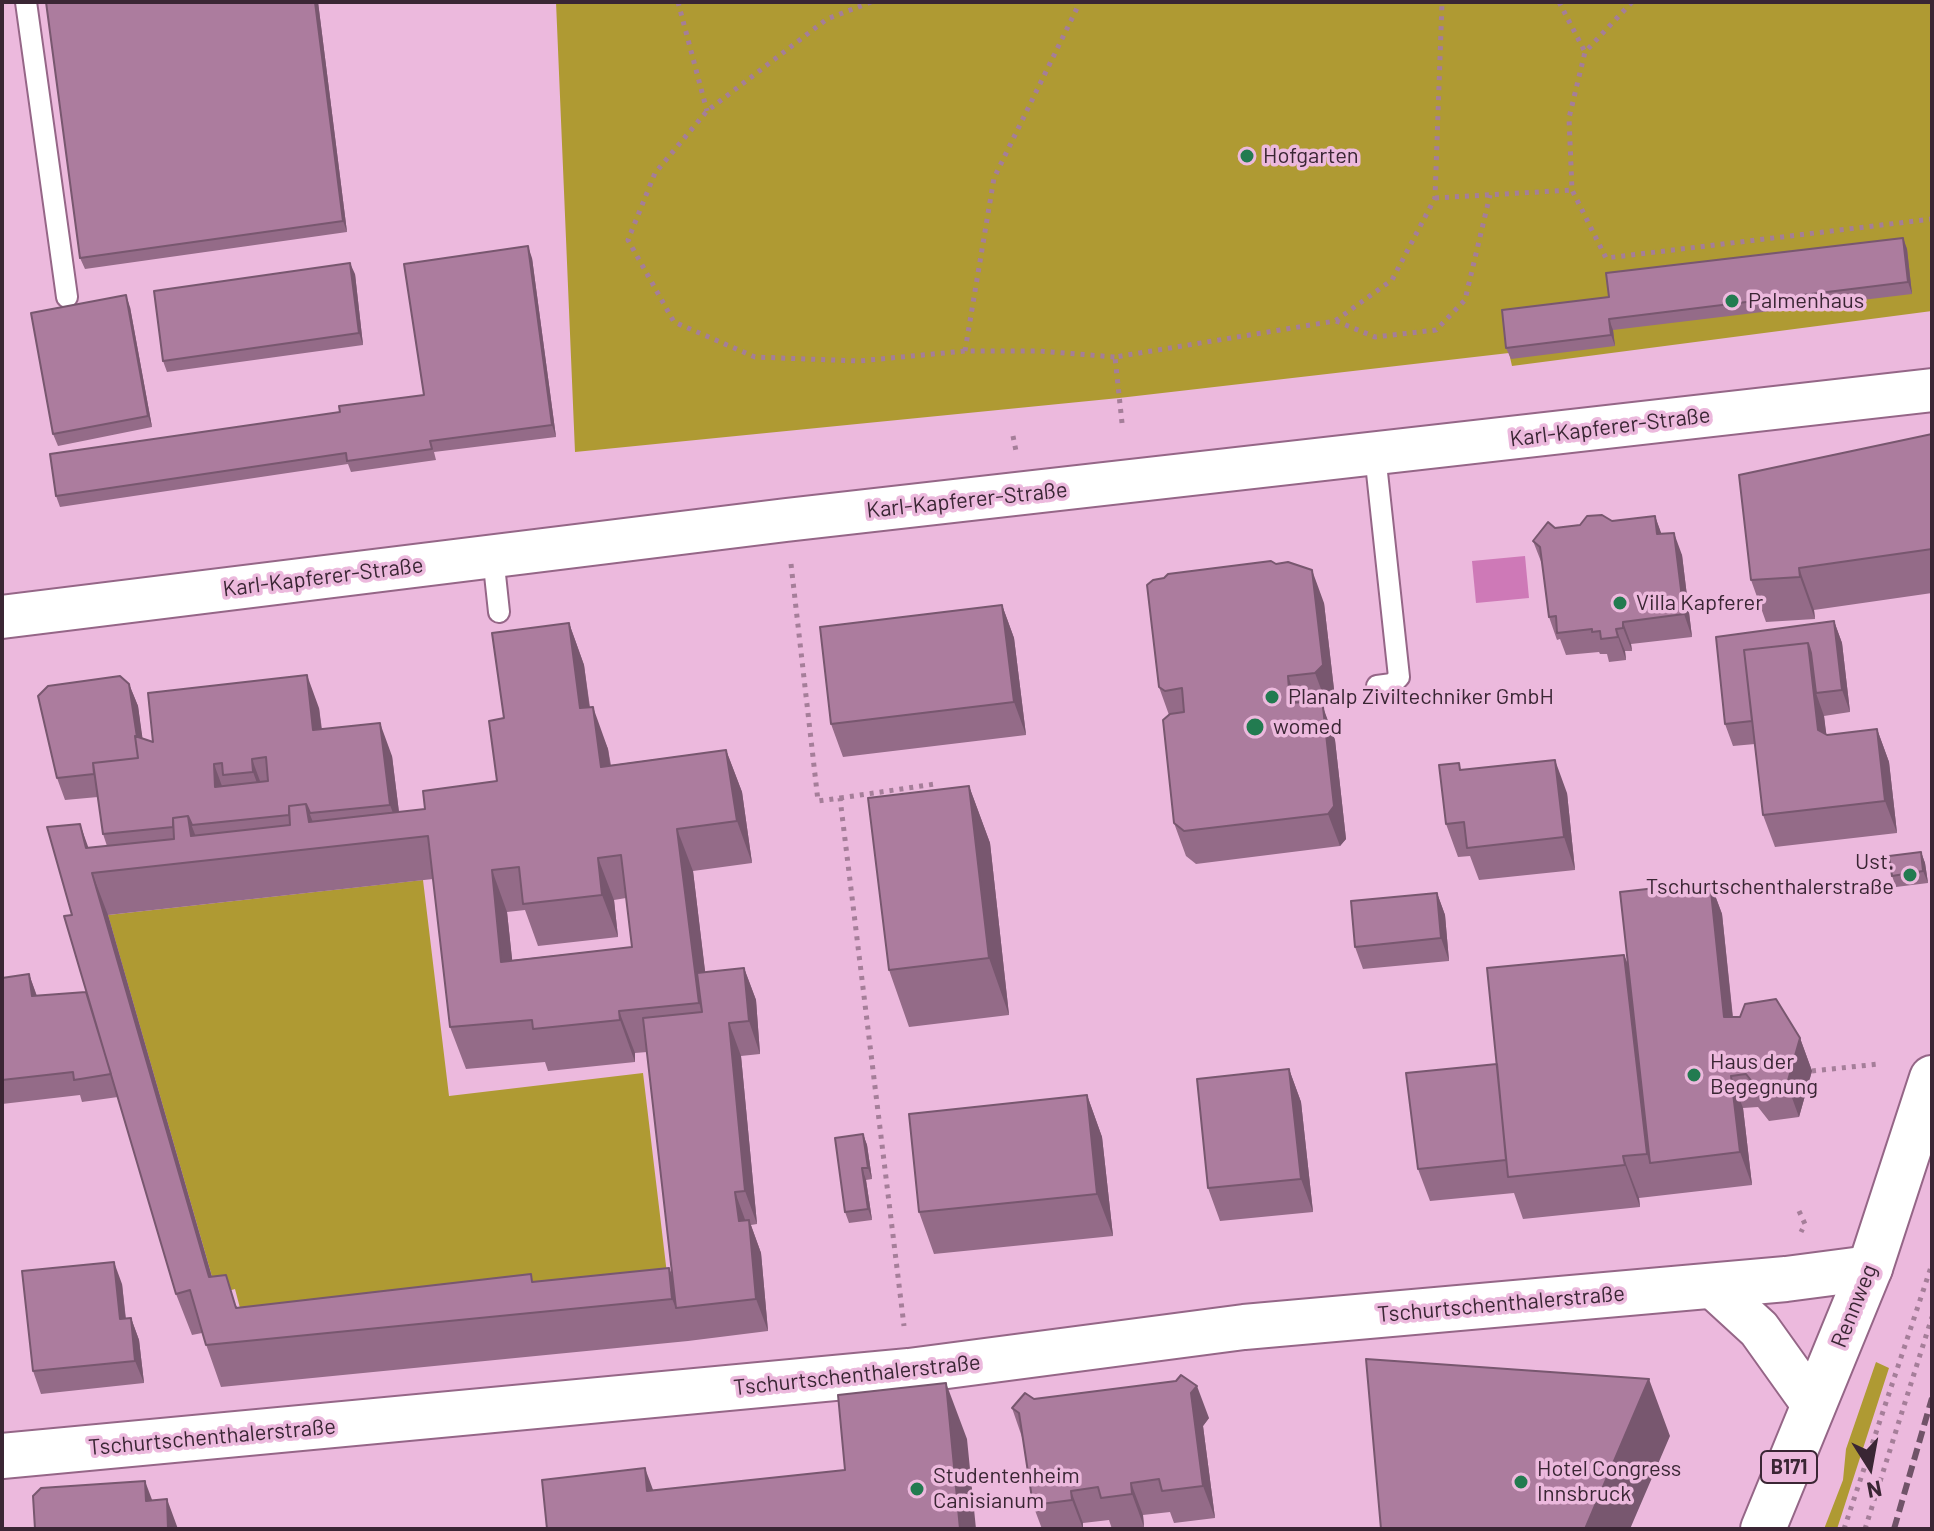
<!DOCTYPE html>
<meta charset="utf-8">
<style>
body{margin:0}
#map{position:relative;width:1934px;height:1531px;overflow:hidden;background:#ecb9dd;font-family:Barlow,sans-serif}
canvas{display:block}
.frame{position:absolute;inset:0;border:4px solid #3a2634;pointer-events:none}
.north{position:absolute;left:1830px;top:1427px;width:80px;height:80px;-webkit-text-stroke:6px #ecb9dd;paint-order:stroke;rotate:169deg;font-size:22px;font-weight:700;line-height:32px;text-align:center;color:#3a2634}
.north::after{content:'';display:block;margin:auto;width:28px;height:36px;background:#3a2634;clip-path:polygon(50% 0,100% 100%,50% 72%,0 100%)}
</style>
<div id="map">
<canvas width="1934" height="1531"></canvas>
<div class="frame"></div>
<div class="north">N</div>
</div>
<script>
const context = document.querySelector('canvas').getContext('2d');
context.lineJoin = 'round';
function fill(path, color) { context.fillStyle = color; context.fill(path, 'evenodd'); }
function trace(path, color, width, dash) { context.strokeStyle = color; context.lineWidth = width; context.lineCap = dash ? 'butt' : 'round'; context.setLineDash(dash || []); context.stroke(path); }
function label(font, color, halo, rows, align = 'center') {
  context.font = font + ' Barlow,sans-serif'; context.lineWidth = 7; context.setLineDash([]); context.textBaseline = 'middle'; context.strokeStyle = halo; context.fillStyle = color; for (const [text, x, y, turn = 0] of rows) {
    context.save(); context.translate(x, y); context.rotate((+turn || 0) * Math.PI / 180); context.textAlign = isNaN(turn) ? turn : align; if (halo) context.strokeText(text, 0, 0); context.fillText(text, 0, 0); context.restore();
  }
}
fill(new Path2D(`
 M556,2h1376v309l-420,55 -3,-13 -390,45 -544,54z
 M423,880l26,216 194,-23 27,226 -419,51 -16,-61 -18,5 -109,-379z
 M1876,1362l13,6 -52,161h-13l19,-49 3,-31z`), '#af9a33');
fill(new Path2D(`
 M1525,556l4,42 -53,5 -4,-42z`), '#ce79b7');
const lane = new Path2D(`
 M26,2l41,295
 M1375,454l24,223 -7,7 -15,2
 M493,556l6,56`);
const street = new Path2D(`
 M2,617l784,-97 1146,-130
 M1711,1285l48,44 55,77`);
const secondary = new Path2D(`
 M2,1456l907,-85 335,-44 542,-48 84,-11`);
const primary = new Path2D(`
 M1763,1529l107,-261 62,-190`);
trace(lane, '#956687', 24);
trace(street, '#956687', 46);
trace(secondary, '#956687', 48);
trace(primary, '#956687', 48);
trace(new Path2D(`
 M678,2l29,109
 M871,2l-44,17 -120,92 -52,62 -27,67 46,82 81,35 104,4 106,-10h74l76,6
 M1559,2l26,50
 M1632,2l-47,50 -16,66 3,72 34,68 326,-39
 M1435,198l137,-8
 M1336,321l39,16 61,-7 29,-30 25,-105
 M965,351l29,-173 86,-176
 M1122,423l-7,-66 220,-36 57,-41 43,-82 7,-196
 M1013,436l3,15
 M2,561h1
 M791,564l27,237 22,-3 64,528
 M840,798l95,-14
 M1812,1071l67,-7
 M1799,1211l6,13 -4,8
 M1844,1529l88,-265
 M1865,1529l67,-212`), '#a57e99', 5, [4, 6]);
trace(lane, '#fff', 20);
trace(street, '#fff', 42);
trace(secondary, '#fff', 44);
trace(primary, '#fff', 44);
trace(new Path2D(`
 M1894,1529l38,-131`), '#705368', 6, [12, 6]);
fill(new Path2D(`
 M318,2l29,230 -262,37 -5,-11z
 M1903,238l4,11 5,45 -299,36 2,16 -104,13 -5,-11 103,-51z
 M532,258l24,179 -122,15 2,8 -85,12 -3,-8 -288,43 -4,-11 284,-84 84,-17z
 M355,274l8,71 -196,27 -4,-11z
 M130,307l22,120 -94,19 -5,-12z
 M1932,434v159l-118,17 1,9 -49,3 -15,-42z
 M1655,516l6,18 21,21 10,82 -61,7 1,7h-7l1,9 -17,2 -2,-8h-7l-1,-2 -33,3 -6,-16 -3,1 -8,-23 -7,-53 -9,-23 22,-13z
 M1164,578l160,25 11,95 -8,7 -5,1 13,34 11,99 -6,7 -144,18 -10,-8 -12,-33 -5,-108 -10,-28z
 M1002,605l12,33 12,97 -183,22 -12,-33z
 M1834,621l8,22 8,69 -26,4 2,19 51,-6 12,33 8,71 -122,14 -12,-32 -8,-71 -22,2 -8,-22z
 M569,623l15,42 6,42 18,42 3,16 115,-15 16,42 10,71 -59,8 12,101 39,-4 12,32 4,54 -19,2 16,168 -6,1 10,28 7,78 -80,10 -467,46 -19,-54 -10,2 -16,-41 -58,-197 -36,5 -2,-7 -78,9v-126l27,-4 8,22 49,-4 -14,-77 17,-67 18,-2 -4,-12 -5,-37 -33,3 -8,-22 72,-94 9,22 4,32 11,4 166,-34 3,21 70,27 7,56 26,-3 72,-28 7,-63zM433,879l17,148 16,42 79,-7 3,9 87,-9v-9l12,-1 25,223 -3,-7 -135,14 -296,26 -26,-31 -104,-362zM626,898l6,49 -120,13 -5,-48 18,-2 13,36 80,-9 -4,-37z
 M1462,770l105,23 8,77 -96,10 -9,-24 -12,1 -12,-33z
 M969,786l21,57 19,172 -100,12 -20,-57z
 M1921,852l4,11 3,20 -32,4 -4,-11z
 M1710,882l12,32 11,103 67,21 12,33 -13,46 -30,4 -11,-14 -15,1 9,77 -113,13 1,9 -117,12 -9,-26 -84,8 -12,-32 79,-105 127,-109 4,9z
 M1437,893l8,22 4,46 -86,8 -8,-22z
 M1289,1069l12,33 12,110 -93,9 -12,-33z
 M1087,1095l15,42 11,99 -179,18 -15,-42z
 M863,1134l4,11 5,34 -6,1 6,40 -23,3 -4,-11z
 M122,1284l4,35 5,-1 8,22 5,43 -103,11 -8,-23z
 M1034,1399l175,19 -6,8 12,92 -41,5 -4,-11 -27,3 1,12 -32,2 -3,-9 -26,3v6h-41l-9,-24 -10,-65 -11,-32z`), '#946b88');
fill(new Path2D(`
 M315,2h3l29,230 -4,-11z
 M1903,238l4,11 5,45 -4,-12z
 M528,246l4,12 24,179 -4,-12z
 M350,263l5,11 8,71 -4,-12z
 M126,295l4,12 22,120 -4,-11z
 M1609,319l4,11 2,16 -4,-11z
 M1655,516l8,22 -6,-4z
 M1674,533l8,22 10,82 -8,-23z
 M1799,568l15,42 1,9 -15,-42z
 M1312,570l12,33 11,95 -8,7 -12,-32z
 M1002,605l12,33 12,97 -12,-33z
 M1834,621l8,22 8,69 -8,-22z
 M1623,622l8,22 1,7 -9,-23z
 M569,623l15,42 11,85 -15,-42z
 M1616,629l9,22 1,9 -8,-23z
 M1808,643l11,33 -3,17 8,23 6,46 -12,-32z
 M307,675l12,33 6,54 -12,-32z
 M1288,676l11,33 -9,-6z
 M129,684l9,22 12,85 -8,-22z
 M593,707l15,42 8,59 -15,-41z
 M1323,707l12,33 11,99 -6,7 -12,-32z
 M380,723l12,33 10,81 -12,-32z
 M1877,729l12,33 8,71 -12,-32z
 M726,750l16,42 10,71 -15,-42z
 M252,759l12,33 1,13 -12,-33z
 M1555,760l12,33 8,77 -11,-33z
 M214,764l12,33 -11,-10z
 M969,786l21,57 19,172 -20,-57z
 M306,804l16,42 -13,-24z
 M188,816l16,42 -13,-22z
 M80,824l15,42 -9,-18z
 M677,829l16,42 21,174 -15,-42z
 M1921,852l4,11 3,20 -5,-12z
 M598,858l16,42 4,37 -16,-42z
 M492,870l15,42 10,92 -16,-42z
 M92,873l16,42 116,404 -15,-42z
 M1710,882l12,32 14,136 -12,-33z
 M1437,893l8,22 4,46 -8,-23z
 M1624,955l16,42 10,166 -3,-9z
 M744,968l12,32 4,54 -11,-33z
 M29,974l8,23 -5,-1z
 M619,1011l16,42v9l-15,-42z
 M729,1023l12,33 16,168 -12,-33z
 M1800,1038l12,33 -13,46 -12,-33z
 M1289,1069l12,33 12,110 -12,-33z
 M1731,1076l12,32 9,77 -12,-33z
 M1087,1095l15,42 11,99 -16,-42z
 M863,1134l4,11 5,34 -4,-11z
 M1623,1156l16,42 1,9 -15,-42z
 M862,1168l4,12 6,40 -4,-11z
 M735,1192l12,33 -8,-4z
 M749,1220l12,33 7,78 -12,-32z
 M114,1262l8,22 6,58 -8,-23z
 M669,1268l15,39 -8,1 -4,-9z
 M131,1318l8,22 5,43 -9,-22z
 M1649,1379l21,57 -40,93h-45z
 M946,1383l21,56 9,90h-16z
 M1197,1386l12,32 -6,8 12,92 -12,-32 -12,-93z
 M645,1468l21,57 -19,-34z
 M145,1481l12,32 -11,-12z
 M1131,1483l12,32 1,12 -12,-33z
 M1071,1491l12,32v6l-11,-29z
 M167,1499l11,30h-10z`), '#78576f');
const building = new Path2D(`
 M46,2h269l28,219 -263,37z
 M1903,238l5,44 -299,37 2,16 -105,13 -4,-38 107,-13 -3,-24z
 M528,246l24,179 -122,16 2,8 -85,12 -1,-8 -290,43 -6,-42 290,-42 -1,-6 85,-11 -20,-131z
 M350,263l9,70 -196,28 -9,-70z
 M126,295l22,121 -95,18 -22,-121z
 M1932,434v115l-133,19 1,9 -49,3 -12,-105z
 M1602,515l10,6 43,-5 2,18 17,-1 10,81 -61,8v6l-7,1 2,8 -17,2 -1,-8 -8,1v-3l-35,4 -1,-17 -7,1 -9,-70 -7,-6 15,-19 7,6 25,-3 7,-9z
 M1271,561l5,3 12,-2 24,8 11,95 -8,8 -27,3 2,27 27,-2 6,6 11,99 -6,8 -144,17 -10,-8 -11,-103 7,-6 14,-2 -2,-24 -17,3 -6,-4 -12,-102 6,-5 11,-2 4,-4z
 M1002,605l12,97 -183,22 -11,-97z
 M1834,621l8,69 -26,3 -5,-40 -3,-10 -64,7 8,71 -27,3 -9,-87z
 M569,623l11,85 13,-1 8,60 125,-17 11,71 -60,8 22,174 -80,8 1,9 -87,9 -1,-9 -82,7 -22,-191 -336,37 117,404 17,-2 10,33 295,-34 1,8 137,-14 3,31 -466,46 -16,-55 -14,4 -112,-378 8,-1 -25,-88 33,-3 6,24 88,-9 -1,-21 15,-2 3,20 99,-11 -1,-19 17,-2 3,18 116,-13 -2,-18 74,-10 -8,-60 15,-3 -12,-85zM621,855l11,92 -131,15 -9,-92 27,-3 4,37 79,-9 -4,-37z
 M1808,643l10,87 9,5 50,-6 8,72 -122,14 -19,-165z
 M307,675l6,55 67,-7 10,82 -80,8 -4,-9 -17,2v9l-97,10 -4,-9 -15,2v9l-70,7 -10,-71 45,-5 -3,-22 18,6 -5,-49zM266,757l2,24 -53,6 -1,-23 8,-1 1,12 30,-3 -1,-13z
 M120,676l9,8 8,53 -2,-1 3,22 -45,5 1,11 -37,4 -19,-82 10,-10z
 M1555,760l9,77 -97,11 -3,-26 -18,2 -7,-59 20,-2 1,7z
 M969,786l20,172 -100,12 -21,-172z
 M1921,852l2,19 -31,5 -3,-20z
 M1710,882l14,135h16l5,-13 31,-5 24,39 -13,46 -30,4 -11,-14 -15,2 9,76 -90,11 -30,-271z
 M1437,893l4,45 -86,9 -4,-46z
 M1624,955l23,199 -24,2 2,9 -117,12 -21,-209z
 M744,968l5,53 -20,2 16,168 -10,1 4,29 10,-1 7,79 -80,9 -33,-290 59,-6 -5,-39z
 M29,974l3,22 54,-4 25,82 -37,6 -1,-8 -71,8v-102z
 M1497,1064l9,96 -88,9 -12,-96z
 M1289,1069l12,110 -93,9 -11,-109z
 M1087,1095l10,99 -178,18 -10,-98z
 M863,1134l5,34h-6l6,41 -23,3 -10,-74z
 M114,1262l6,57 11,-1 4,43 -102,10 -11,-100z
 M1366,1359l283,20 -64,150h-204z
 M1181,1375l16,11 -6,7 12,93 -41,5 -3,-12 -28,4 1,11 -31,4 -3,-11 -27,4 1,9 -39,5 -14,-92 -7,-5 13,-15 9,6 142,-18z
 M946,1383l14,146h-413l-5,-49 103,-12 2,23 198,-21 -7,-75z
 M145,1481l1,20 21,-2 1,30h-133l-2,-33 8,-8z`);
fill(building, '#ac7c9e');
trace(building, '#78576f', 2);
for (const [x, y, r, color] of [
 [1247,156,8,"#227b50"],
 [1732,301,8,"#227b50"],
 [1620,603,8,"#227b50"],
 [1272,697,8,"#227b50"],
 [1255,727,10,"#227b50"],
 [1910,875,8,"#227b50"],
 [1694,1075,8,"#227b50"],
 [1521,1482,8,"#227b50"],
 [917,1489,8,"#227b50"]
]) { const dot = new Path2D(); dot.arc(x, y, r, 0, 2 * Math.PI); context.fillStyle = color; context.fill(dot); trace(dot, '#ecb9dd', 3); }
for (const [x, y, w] of [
 [1789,1467,56]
]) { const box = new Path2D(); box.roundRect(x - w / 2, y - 16, w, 32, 6); context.fillStyle = '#ecb9dd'; context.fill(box); trace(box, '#3a2634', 2); }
label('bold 20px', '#3a2634', null, [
 ["B171",1789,1467]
]);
label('22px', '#3a2634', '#ecb9dd', [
 ["Hofgarten",1263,156],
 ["Palmenhaus",1748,301],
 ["Villa Kapferer",1636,603],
 ["Planalp Ziviltechniker GmbH",1288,697],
 ["womed",1273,727],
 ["Ust.",1894,862,"right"],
 ["Tschurtschenthalerstraße",1894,887,"right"],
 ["Haus der",1710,1062],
 ["Begegnung",1710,1087],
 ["Hotel Congress",1537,1469],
 ["Innsbruck",1537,1494],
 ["Studentenheim",933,1476],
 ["Canisianum",933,1501]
], 'left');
label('22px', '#3a2634', '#ecb9dd', [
 ["Karl-Kapferer-Straße",1610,427,-7],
 ["Karl-Kapferer-Straße",967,500,-6],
 ["Karl-Kapferer-Straße",323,577,-7],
 ["Tschurtschenthalerstraße",1501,1304,-5],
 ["Rennweg",1854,1306,-68],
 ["Tschurtschenthalerstraße",857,1375,-6],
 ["Tschurtschenthalerstraße",212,1437,-5]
]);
</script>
